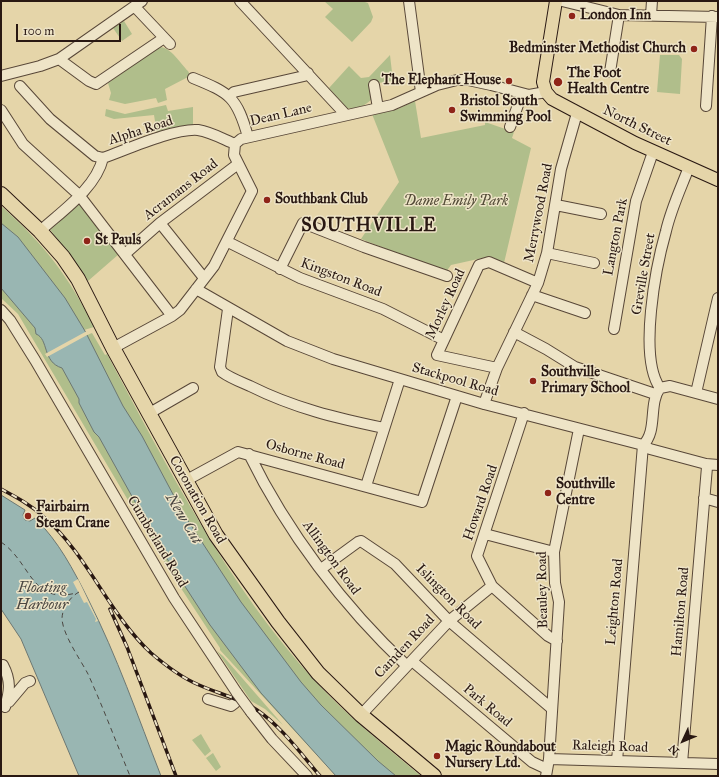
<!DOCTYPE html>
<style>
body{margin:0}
#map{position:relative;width:719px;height:777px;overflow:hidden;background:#e5d5a9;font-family:"IM FELL Great Primer",serif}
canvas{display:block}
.frame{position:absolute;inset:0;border:2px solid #291812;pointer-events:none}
.north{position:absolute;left:663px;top:721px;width:40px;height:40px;-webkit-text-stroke:3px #eee4c7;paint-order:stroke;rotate:226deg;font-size:11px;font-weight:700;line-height:16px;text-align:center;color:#291812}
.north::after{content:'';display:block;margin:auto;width:14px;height:18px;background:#291812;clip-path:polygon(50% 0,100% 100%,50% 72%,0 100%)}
.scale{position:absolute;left:16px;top:24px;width:105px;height:18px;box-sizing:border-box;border:2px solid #291812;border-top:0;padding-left:5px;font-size:12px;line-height:14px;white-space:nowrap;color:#291812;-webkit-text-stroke:3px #eee4c7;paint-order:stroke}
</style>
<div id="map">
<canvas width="719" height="777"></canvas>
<div class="frame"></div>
<div class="north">N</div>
<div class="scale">100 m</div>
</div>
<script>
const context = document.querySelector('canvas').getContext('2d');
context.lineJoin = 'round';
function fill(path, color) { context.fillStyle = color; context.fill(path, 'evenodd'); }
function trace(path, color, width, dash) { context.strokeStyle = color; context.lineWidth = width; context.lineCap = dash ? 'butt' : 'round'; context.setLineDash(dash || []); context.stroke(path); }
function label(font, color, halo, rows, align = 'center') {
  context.font = font + ' "IM FELL Great Primer",serif'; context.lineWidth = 3; context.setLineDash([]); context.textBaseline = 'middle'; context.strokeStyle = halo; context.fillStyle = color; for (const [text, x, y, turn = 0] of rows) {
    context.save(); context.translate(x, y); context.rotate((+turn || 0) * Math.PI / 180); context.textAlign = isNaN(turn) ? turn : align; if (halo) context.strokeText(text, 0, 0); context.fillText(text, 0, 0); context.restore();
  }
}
fill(new Path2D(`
 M324,1h38l6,2 5,14 -2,5 -19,20 -27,-25 8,-8z
 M124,21l8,13 -10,7 -9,-13z
 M159,47c11,-1 22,17 29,24l2,4 -2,2 -23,12 2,11 -9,3 -2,-5 -31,6 -16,-4 2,-7 -3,-10z
 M390,55l3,26 -23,3 2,15c-6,6 -15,11 -25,9l-18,-20 20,-22 12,12 8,-1z
 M660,55h19l3,4 -2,35 -23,-2z
 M415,101l6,37 64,-13v-3l29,10 -2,6 19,10 -27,115 -17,-6 -36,8 -5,7 -85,-33 38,-57 -27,-68 26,-5z
 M166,105l2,6 25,-4v20l-36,7 -3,-19 -40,4 -9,-3 1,-7 19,5z
 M80,203l39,51 -31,27 -39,-53v-3z
 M1,206c43,38 67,69 93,121l-10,3 3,5 5,-2 13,22 2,-1c61,114 120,231 208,327 32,35 69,64 106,95h-38l-98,-105 -284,-426z
 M1,284l35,42 300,450 -116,-126v-2l-49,-75 -153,-259 -17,-16z
 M217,651l6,5 60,69 -18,-16 -14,-8z
 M201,734l10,17 -6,5 -13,-16z
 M213,753l8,14 -5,4 -10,-13z`), '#b0be8b');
const water = new Path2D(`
 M1,223l17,14 47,61 20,33 38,75 19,30 41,77 58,89 60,80 20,23 57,56 18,15h-60l-75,-83 -51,-68 -46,-71 -65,-117 -5,-5 -15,-29v-4l-17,-31c-20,-6 -13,-29 -26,-34l-1,-6 -34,-40z
 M1,495l24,15 -2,5 2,5 5,1 5,-3c24,24 38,51 53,81 29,57 50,118 73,177h-82l-58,-137 -20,-30z`);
fill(water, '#99b6b2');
trace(water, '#6c7772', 1);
fill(new Path2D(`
 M87,331l2,3 -42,23 -2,-3z
 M78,579l20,42 -3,1 1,-3 -9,-17 -3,1 -11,-21z`), '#e5d5a9');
trace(new Path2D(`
 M1,542c30,20 30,63 75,51
 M79,592c-9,5 -17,16 -17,27 1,16 18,40 26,55 15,33 28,68 42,102`), '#4b4742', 1, [5, 4]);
const minor = new Path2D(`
 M240,1l106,114
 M409,1l12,91
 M562,1l57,14 99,2
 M135,7l35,37
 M651,15l1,-14
 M59,59l30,22 7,3 68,-46
 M610,72l9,-57
 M1,76l39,-10 19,-7 83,-58
 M193,78c37,15 44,19 55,59
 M374,85l4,23
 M20,86l30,33 45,37 8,2c23,-8 71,-30 95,-28 13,2 25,9 37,14
 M230,96l4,-4 70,-16 4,-3
 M706,106l6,-90
 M1,110l22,34 56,51 93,121
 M510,127l12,-33
 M556,205l45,9
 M160,223l44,55
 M40,231c22,-20 56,-43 63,-73
 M228,242l72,36 83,31 61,31
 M547,253l47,10
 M125,254l35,-31 78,-59
 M280,269l23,-46 61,24 83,29
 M196,289l91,52 46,18 151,45 159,41 7,4 56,15 12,1
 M532,295l53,18
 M228,309l-8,58 2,5c8,6 19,10 28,14 44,22 86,32 134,42
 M1,310l9,10 25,40 139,238 63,95
 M614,329l22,-128 17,-49
 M514,332l32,17 29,18 80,27
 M113,348l59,-32 8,-6 34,-44 38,-75 -18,-36 1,-11 6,-5 151,-34 45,-20 20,-5h11l23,5 38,10 17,-3
 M497,368l-60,-13 42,-90 10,-3 49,21
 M660,388c-22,-31 -4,-122 6,-157 5,-22 15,-43 23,-64
 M696,393l22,-95
 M484,404l13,-36 41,-85 9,-30 14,-84 16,-56
 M524,413l-47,143 15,30 56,50 9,5
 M148,414l45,-26
 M643,445c15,-14 5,-41 17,-57l10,-2 48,13
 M249,454c38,78 95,153 158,212
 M185,481l53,-29 184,50 35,-106
 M366,486l34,-107
 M704,498l14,4
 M485,534l69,18
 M321,569l37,-27 3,-1 34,23 54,57 102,87
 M412,661l120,101 15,7
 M3,665c8,15 7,26 2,42
 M208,699l23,7 4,-3
 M9,702l16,-19 5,-2
 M251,712l21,27 35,37
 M361,715l88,-94 43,-35
 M549,759l169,5
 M617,761l26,-316
 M682,763l25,-296 -1,-3
 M546,776l3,-17 10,-157 -4,-19 -1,-31 25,-123`);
const major = new Path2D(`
 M556,1l-13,81 3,10 6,7 83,44 83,37`);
const highway = new Path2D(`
 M1,194l39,37 23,26 15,22 35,69 103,187 62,87 40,51 43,42 73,61`);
trace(minor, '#584738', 12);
trace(major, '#291812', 14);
trace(highway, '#291812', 16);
trace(minor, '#eee4c7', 10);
trace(major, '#e5d5a9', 12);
trace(highway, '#e5d5a9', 14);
const rail = new Path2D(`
 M1,489c15,8 30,16 43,28 44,38 64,96 107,136 14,12 31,25 48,32 20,9 40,13 58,25 25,17 44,44 63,66
 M110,609l17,38 49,129`);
trace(rail, '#291812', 3.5);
trace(rail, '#eee4c7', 2, [6]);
const minorBridge = new Path2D(`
 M237,693l14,19`);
trace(minorBridge, '#584738', 12, []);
trace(minorBridge, '#eee4c7', 10);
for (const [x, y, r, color] of [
 [572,16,4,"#8f2418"],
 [694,49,4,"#8f2418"],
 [509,81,4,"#8f2418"],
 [558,82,5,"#8f2418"],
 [452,110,4,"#8f2418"],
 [267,200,4,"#8f2418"],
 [87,241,4,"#8f2418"],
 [533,381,4,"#8f2418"],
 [548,493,4,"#8f2418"],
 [28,516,4,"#8f2418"],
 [437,756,4,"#8f2418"]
]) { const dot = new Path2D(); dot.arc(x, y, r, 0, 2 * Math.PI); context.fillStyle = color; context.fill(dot); trace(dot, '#eee4c7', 1.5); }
label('bold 14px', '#291812', '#eee4c7', [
 ["London Inn",580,16],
 ["Bedminster Methodist Church",686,49,"right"],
 ["The Foot",567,74],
 ["Health Centre",567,90],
 ["The Elephant House",501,81,"right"],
 ["Bristol South",460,102],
 ["Swimming Pool",460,118],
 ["Southbank Club",275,200],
 ["St Pauls",95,241],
 ["Southville",541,373],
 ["Primary School",541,389],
 ["Southville",556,485],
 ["Centre",556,501],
 ["Fairbairn",36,508],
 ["Steam Crane",36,524],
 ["Magic Roundabout",445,748],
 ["Nursery Ltd.",445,764]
], 'left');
label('14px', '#291812', '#eee4c7', [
 ["Dean Lane",281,115,-13],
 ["North Street",637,126,26],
 ["Alpha Road",141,131,-18],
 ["Acramans Road",181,190,-38],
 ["Merrywood Road",539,213,-79],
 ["Langton Park",616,237,-79],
 ["Greville Street",644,274,-80],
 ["Kingston Road",341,278,21],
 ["Morley Road",446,304,-65],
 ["Stackpool Road",455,380,16],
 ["Osborne Road",305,455,15],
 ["Coronation Road",197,500,60],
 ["Howard Road",481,503,-71],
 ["Cumberland Road",157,542,59],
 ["Allington Road",331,558,54],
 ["Beauley Road",543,590,-91],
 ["Islington Road",448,597,45],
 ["Leighton Road",615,602,-85],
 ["Hamilton Road",681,612,-85],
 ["Camden Road",405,647,-47],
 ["Park Road",487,706,40],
 ["Raleigh Road",610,747,2]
]);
label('italic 14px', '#524a36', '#eee4c7', [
 ["Dame Emily Park",456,202]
]);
label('italic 15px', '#4b4742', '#eee4c7', [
 ["New Cut",183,519,59],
 ["Floating",42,588],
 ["Harbour",42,605]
]);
context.letterSpacing = '1px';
label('bold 18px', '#291812', '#eee4c7', [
 ["SOUTHVILLE",369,227]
]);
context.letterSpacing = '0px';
</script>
